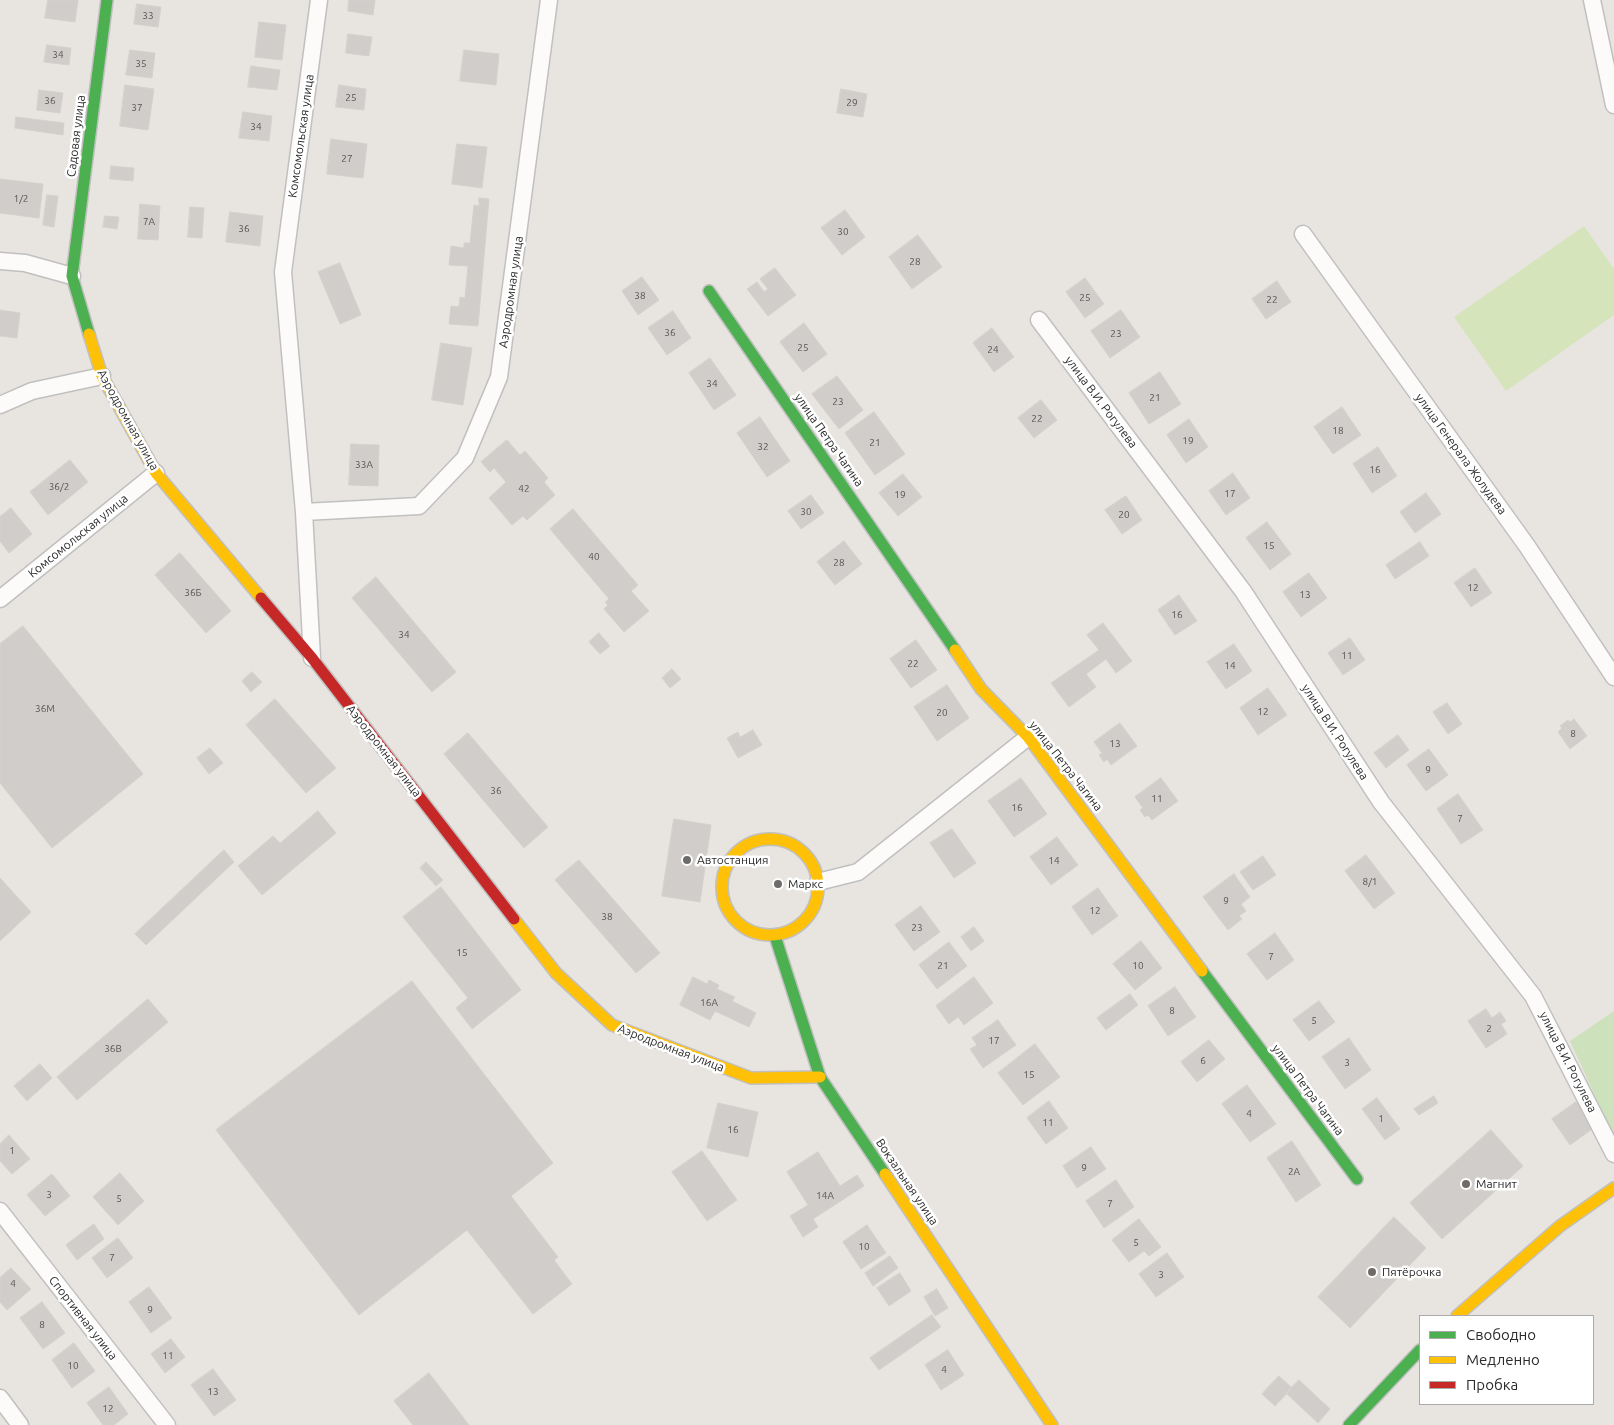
<!DOCTYPE html>
<meta charset="utf-8">
<style>
body{margin:0}
#map{position:relative;width:1614px;height:1425px;overflow:hidden;background:#e8e5e1;font-family:Ubuntu,sans-serif}
canvas{display:block}
.legend{position:absolute;left:1419px;top:1315px;width:175px;height:90px;box-sizing:border-box;background:#fff;border:1px solid #aaa;margin:0;padding:6px 9px;list-style:none;font-size:15px;color:#2b2b2b}
.legend li{display:flex;align-items:center;gap:10px;height:25px}
.legend b{width:25px;border:1px solid #aaa}
</style>
<div id="map">
<canvas width="1614" height="1425"></canvas>
<ul class="legend">
<li><b style="height:6px;background:#4caf50"></b>Свободно</li>
<li><b style="height:6px;background:#ffc107"></b>Медленно</li>
<li><b style="height:6px;background:#c62828"></b>Пробка</li>
</ul>
</div>
<script>
const context = document.querySelector('canvas').getContext('2d');
context.lineJoin = 'round';
function fill(path, color) { context.fillStyle = color; context.fill(path, 'evenodd'); }
function trace(path, color, width, dash) { context.strokeStyle = color; context.lineWidth = width; context.lineCap = dash ? 'butt' : 'round'; context.setLineDash(dash || []); context.stroke(path); }
function label(font, color, halo, rows, align = 'center') {
  context.font = font + ' Ubuntu,sans-serif'; context.lineWidth = 5; context.setLineDash([]); context.textBaseline = 'middle'; context.strokeStyle = halo; context.fillStyle = color; for (const [text, x, y, turn = 0] of rows) {
    context.save(); context.translate(x, y); context.rotate((+turn || 0) * Math.PI / 180); context.textAlign = isNaN(turn) ? turn : align; if (halo) context.strokeText(text, 0, 0); context.fillText(text, 0, 0); context.restore();
  }
}
fill(new Path2D(`
 M1614,1011v126l-44,-96z`), '#cde1bd');
fill(new Path2D(`
 M1584,226l30,43v46l-108,76 -52,-74z`), '#d6e4bc');
const building = new Path2D(`
 M48,0h30l-3,22 -30,-4z
 M349,0h26l-2,15 -25,-4z
 M137,4l24,3 -3,20 -24,-3z
 M259,22l27,3 -4,35 -27,-3z
 M348,34l24,3 -3,19 -23,-3z
 M47,45l24,3 -2,17 -25,-3z
 M130,50l25,3 -3,25 -26,-3z
 M464,50l35,4 -3,31 -36,-4z
 M251,66l29,4 -3,20 -29,-3z
 M125,85l29,4 -6,41 -28,-4z
 M339,85l27,4 -2,21 -28,-3z
 M841,89l26,5 -4,23 -26,-4z
 M39,90l24,3 -3,20 -23,-3z
 M243,112l29,4 -3,25 -30,-3z
 M16,117l48,6 -1,12 -48,-7z
 M331,139l36,5 -4,34 -36,-4z
 M457,144l30,3 -5,41 -30,-4z
 M111,166l23,2 -1,13 -23,-2z
 M0,179l43,5 -4,34 -39,-5z
 M47,195l11,1 -4,31 -11,-2z
 M479,198l10,1 -11,127 -29,-2 2,-18 8,1 1,-10 5,1 3,-32 -19,-1 2,-19 13,2v-5h6l4,-38 5,1z
 M140,204l20,2 -2,34 -20,-1z
 M190,207l14,1 -2,30 -14,-1z
 M845,210l20,27 -23,18 -21,-27z
 M230,212l33,4 -3,30 -34,-4z
 M105,216l14,1 -2,12 -14,-2z
 M918,235l24,32 -30,22 -23,-32z
 M340,263l21,52 -21,9 -22,-52z
 M775,268l21,27 -28,21 -21,-27 10,-7 7,10 4,-3 -8,-10z
 M642,277l17,23 -21,15 -16,-24z
 M1085,278l19,26 -19,14 -19,-26z
 M1277,281l14,21 -25,17 -14,-20z
 M0,310l20,3 -3,25 -17,-2z
 M1121,310l19,27 -30,21 -19,-27z
 M673,311l18,27 -24,17 -19,-27z
 M804,323l23,31 -24,18 -23,-30z
 M992,328l22,29 -20,15 -21,-29z
 M441,343l31,5 -9,57 -31,-5z
 M710,358l26,37 -22,15 -25,-37z
 M1160,372l21,32 -32,20 -20,-31z
 M837,376l26,34 -24,19 -27,-35z
 M1041,400l16,20 -23,18 -16,-20z
 M1342,407l19,28 -28,19 -19,-27z
 M874,412l31,42 -30,21 -30,-42z
 M760,417l30,44 -23,16 -30,-44z
 M1189,419l19,28 -22,16 -19,-28z
 M507,440l13,15 5,-4 23,27 -4,4 11,13 -28,25 -4,-4 -11,9 -23,-27 17,-16 -12,-14 -4,4 -9,-10z
 M351,444l28,1 -1,41 -29,-1z
 M1378,447l19,29 -25,17 -19,-29z
 M70,460l18,22 -40,33 -18,-23z
 M1233,473l17,25 -24,17 -17,-24z
 M903,474l19,23 -24,19 -19,-23z
 M1426,493l15,21 -26,19 -15,-21z
 M811,495l13,18 -23,16 -13,-18z
 M1126,496l16,24 -20,14 -17,-24z
 M11,508l21,26 -23,19 -9,-12v-24z
 M573,509l65,76 -7,6 18,20 -25,21 -20,-23 4,-4 -3,-3 4,-3 -59,-70z
 M1267,522l24,32 -21,16 -24,-32z
 M844,541l18,23 -27,21 -18,-23z
 M1420,542l9,14 -34,23 -9,-14z
 M180,553l51,58 -25,22 -51,-58z
 M1475,568l17,25 -21,14 -17,-24z
 M1309,573l18,25 -26,19 -18,-25z
 M376,577l80,95 -24,20 -80,-94z
 M1179,595l18,26 -22,14 -17,-25z
 M1103,623l29,38 -16,12 -10,-14 -20,15 10,13 -27,20 -18,-24 48,-33 -12,-15z
 M23,626l120,148 -91,74 -52,-65v-139z
 M599,633l11,13 -10,8 -11,-12z
 M1350,638l15,22 -22,15 -15,-22z
 M916,640l21,30 -26,18 -21,-29z
 M1234,644l18,27 -26,18 -19,-27z
 M672,669l9,10 -11,9 -8,-10z
 M252,672l10,10 -11,10 -9,-11z
 M947,685l22,33 -32,23 -23,-34z
 M1268,688l19,27 -29,20 -18,-27z
 M275,699l61,69 -30,25 -60,-68z
 M1447,703l15,21 -14,10 -15,-22z
 M1574,719l13,17 -17,13 -12,-17 4,-4 -2,-2 8,-6 2,2z
 M1120,723l17,23 -26,19 -4,-6 -3,3 -5,-7 3,-2 -8,-11z
 M753,730l9,15 -24,13 -11,-20 11,-6 2,5z
 M468,733l80,94 -24,21 -80,-94z
 M1398,735l11,15 -23,18 -12,-15z
 M210,748l13,15 -14,11 -12,-16z
 M1429,749l19,26 -22,16 -19,-26z
 M1021,778l26,36 -33,23 -26,-36z
 M1161,778l17,23 -26,19 -4,-5 -3,2 -5,-7 3,-2 -8,-11z
 M1458,794l25,36 -22,14 -24,-35z
 M318,811l18,22 -74,62 -24,-29 35,-30 7,7z
 M674,819l37,6 -11,77 -38,-6z
 M952,829l24,34 -22,15 -24,-35z
 M1057,837l21,28 -27,20 -21,-28z
 M224,850l10,12 -88,83 -11,-11z
 M1366,855l29,38 -21,16 -29,-38z
 M1263,856l13,19 -23,15 -13,-18z
 M579,860l81,93 -24,20 -81,-93z
 M426,862l17,18 -7,6 -16,-18z
 M1234,874l16,23 -9,7 5,7 -7,5 3,3 -14,11 -25,-33z
 M0,878l31,34 -31,29z
 M441,887l80,103 -49,39 -16,-21 12,-10 -65,-81z
 M1098,888l20,28 -26,19 -20,-28z
 M921,906l19,26 -26,19 -19,-26z
 M974,927l10,14 -13,10 -10,-14z
 M1275,933l19,27 -27,20 -20,-26z
 M1141,941l21,27 -27,22 -22,-26z
 M949,942l18,24 -30,23 -18,-24z
 M693,977l14,7 2,-4 10,5 -2,4 18,8 -3,4 24,12 -7,14 -34,-16 -5,9 -30,-15z
 M974,977l19,26 -29,22 -6,-8 -9,7 -13,-18z
 M412,981l141,182 -42,33 47,61 -4,3 18,24 -39,30 -66,-84 -108,85 -143,-185z
 M1175,987l21,30 -28,19 -20,-30z
 M1130,994l8,11 -32,25 -9,-12z
 M148,999l20,23 -91,78 -20,-23z
 M1319,1001l16,21 -26,19 -16,-21z
 M1486,1009l6,9 8,-6 6,9 -5,3 6,10 -21,14 -18,-27z
 M998,1020l18,25 -33,23 -13,-19 7,-4 -5,-7z
 M1349,1038l22,32 -26,19 -23,-32z
 M1209,1040l16,19 -28,23 -16,-20z
 M1035,1044l25,33 -37,28 -25,-32z
 M40,1064l12,14 -25,23 -13,-15z
 M1247,1085l29,39 -26,18 -28,-38z
 M1434,1096l4,7 -19,12 -5,-6z
 M1377,1098l23,31 -15,11 -23,-31z
 M1049,1101l19,27 -22,16 -19,-26z
 M1576,1102l19,25 -25,18 -18,-26z
 M718,1103l40,9 -10,45 -41,-9z
 M1491,1130l32,36 -81,73 -32,-36z
 M9,1135l21,24 -18,15 -12,-13v-17z
 M1292,1141l29,44 -25,17 -29,-44z
 M1091,1147l15,22 -29,19 -14,-22z
 M702,1151l35,49 -30,21 -35,-49z
 M818,1152l22,34 17,-11 7,11 -51,33 5,8 -15,10 -13,-21 18,-11 -21,-33z
 M120,1173l24,28 -26,24 -25,-28z
 M52,1174l18,22 -25,20 -18,-21z
 M1116,1180l18,27 -30,21 -18,-27z
 M1394,1217l32,31 -76,80 -32,-31z
 M1139,1219l22,28 -12,9 -5,-5 -15,11 -17,-22z
 M94,1224l10,15 -27,21 -11,-15z
 M867,1225l19,28 -25,16 -18,-27z
 M118,1238l15,20 -26,20 -15,-20z
 M1167,1253l17,24 -28,20 -17,-23z
 M890,1256l8,12 -25,18 -8,-13z
 M11,1268l20,21 -24,21 -7,-8v-24z
 M900,1273l11,18 -22,15 -12,-18z
 M149,1287l23,31 -21,15 -22,-31z
 M937,1289l11,19 -13,8 -11,-19z
 M42,1302l23,31 -22,16 -23,-31z
 M932,1315l9,12 -62,43 -9,-12z
 M171,1339l14,18 -20,16 -14,-19z
 M74,1343l21,28 -23,17 -20,-28z
 M948,1350l16,25 -23,15 -16,-25z
 M213,1369l23,31 -22,16 -23,-31z
 M429,1373l40,52h-56l-19,-24z
 M1279,1376l13,12 -17,18 -13,-12z
 M1299,1380l31,29 -12,14 -32,-30z
 M109,1387l19,27 -14,11h-11l-16,-22z`);
fill(building, '#d0cdca');
trace(building, '#d3d1cd', 1);
const street = new Path2D(`
 M1592,0l22,105
 M1303,234l224,312 87,131
 M0,261l25,2 47,13
 M1039,320l204,271 138,211 152,194 81,158
 M0,405l32,-14 70,-15
 M304,512l115,-6 46,-48 34,-81 50,-377
 M0,599l156,-126
 M312,658l-8,-146 -21,-240 36,-272
 M818,882l40,-10 170,-135
 M0,1211l167,214
 M0,1398l20,27`);
const fast = new Path2D(`
 M709,291l246,359
 M89,334l-17,-58 35,-276
 M775,936l45,141 65,97
 M1202,971l155,208
 M1349,1425l71,-75`);
const slow = new Path2D(`
 M89,334l13,42 54,97 105,125
 M955,650l26,39 47,48 174,234
 M722 887a48 48 0 1 1 96 0a48 48 0 1 1-96 0Z
 M514,919l42,54 56,52 139,53 69,-1
 M885,1174l167,251
 M1457,1316l103,-90 54,-38`);
const jam = new Path2D(`
 M261,598l51,60 202,261`);
trace(street, '#c1c0c0', 19);
trace(fast, '#c1c0c0', 14);
trace(slow, '#c1c0c0', 14);
trace(jam, '#c1c0c0', 14);
trace(street, '#fcfbfa', 16);
trace(fast, '#4caf50', 11);
trace(slow, '#ffc107', 11);
trace(jam, '#c62828', 11);
for (const [x, y, r, color] of [
 [687,860,5,"#6d6c6b"],
 [778,884,5,"#6d6c6b"],
 [1466,1184,5,"#6d6c6b"],
 [1372,1272,5,"#6d6c6b"]
]) { const dot = new Path2D(); dot.arc(x, y, r, 0, 2 * Math.PI); context.fillStyle = color; context.fill(dot); trace(dot, '#fff', 2); }
label('10px', '#555454', null, [
 ["33",148,16],
 ["34",58,55],
 ["35",141,64],
 ["25",351,98],
 ["36",50,101],
 ["29",852,103],
 ["37",137,108],
 ["34",256,127],
 ["27",347,159],
 ["1/2",21,199],
 ["7А",149,222],
 ["36",244,229],
 ["30",843,232],
 ["28",915,262],
 ["38",640,296],
 ["25",1085,298],
 ["22",1272,300],
 ["36",670,333],
 ["23",1116,334],
 ["25",803,348],
 ["24",993,350],
 ["34",712,384],
 ["21",1155,398],
 ["23",838,402],
 ["22",1037,419],
 ["18",1338,431],
 ["19",1188,441],
 ["21",875,443],
 ["32",763,447],
 ["33А",364,465],
 ["16",1375,470],
 ["36/2",59,487],
 ["42",524,489],
 ["17",1230,494],
 ["19",900,495],
 ["30",806,512],
 ["20",1124,515],
 ["15",1269,546],
 ["40",594,557],
 ["28",839,563],
 ["12",1473,588],
 ["36Б",193,593],
 ["13",1305,595],
 ["16",1177,615],
 ["34",404,635],
 ["11",1347,656],
 ["22",913,664],
 ["14",1230,666],
 ["36М",45,709],
 ["12",1263,712],
 ["20",942,713],
 ["8",1573,734],
 ["13",1115,744],
 ["9",1428,770],
 ["36",496,791],
 ["11",1157,799],
 ["16",1017,808],
 ["7",1460,819],
 ["14",1054,861],
 ["8/1",1370,882],
 ["9",1226,901],
 ["12",1095,911],
 ["38",607,917],
 ["23",917,928],
 ["15",462,953],
 ["7",1271,957],
 ["21",943,966],
 ["10",1138,966],
 ["16А",709,1003],
 ["8",1172,1011],
 ["5",1314,1021],
 ["2",1489,1029],
 ["17",994,1041],
 ["36В",113,1049],
 ["6",1203,1061],
 ["3",1347,1063],
 ["15",1029,1075],
 ["4",1249,1114],
 ["1",1381,1119],
 ["11",1048,1123],
 ["16",733,1130],
 ["1",12,1151],
 ["9",1084,1168],
 ["2А",1294,1172],
 ["3",49,1195],
 ["14А",825,1196],
 ["5",119,1199],
 ["7",1110,1204],
 ["5",1136,1243],
 ["10",864,1247],
 ["7",112,1258],
 ["3",1161,1275],
 ["4",13,1284],
 ["9",150,1310],
 ["8",42,1325],
 ["11",168,1356],
 ["10",73,1366],
 ["4",944,1370],
 ["13",213,1392],
 ["12",108,1409]
]);
label('12px', '#2b2b2b', '#fff', [
 ["Садовая улица",76,136,-83],
 ["Комсомольская улица",301,136,-82],
 ["Аэродромная улица",511,292,-82],
 ["улица В.И. Рогулева",1101,402,53],
 ["Аэродромная улица",128,420,61],
 ["улица Петра Чагина",829,440,55],
 ["улица Генерала Жолудева",1461,454,54],
 ["Комсомольская улица",78,536,-39],
 ["улица В.И. Рогулева",1335,732,57],
 ["Аэродромная улица",384,751,52],
 ["улица Петра Чагина",1066,766,52],
 ["Аэродромная улица",671,1048,21],
 ["улица В.И. Рогулева",1568,1062,63],
 ["улица Петра Чагина",1308,1090,53],
 ["Вокзальная улица",907,1182,56],
 ["Спортивная улица",83,1318,52]
]);
label('12px', '#2b2b2b', '#fff', [
 ["Автостанция",697,860],
 ["Маркс",788,884],
 ["Магнит",1476,1184],
 ["Пятёрочка",1382,1272]
], 'left');
</script>
